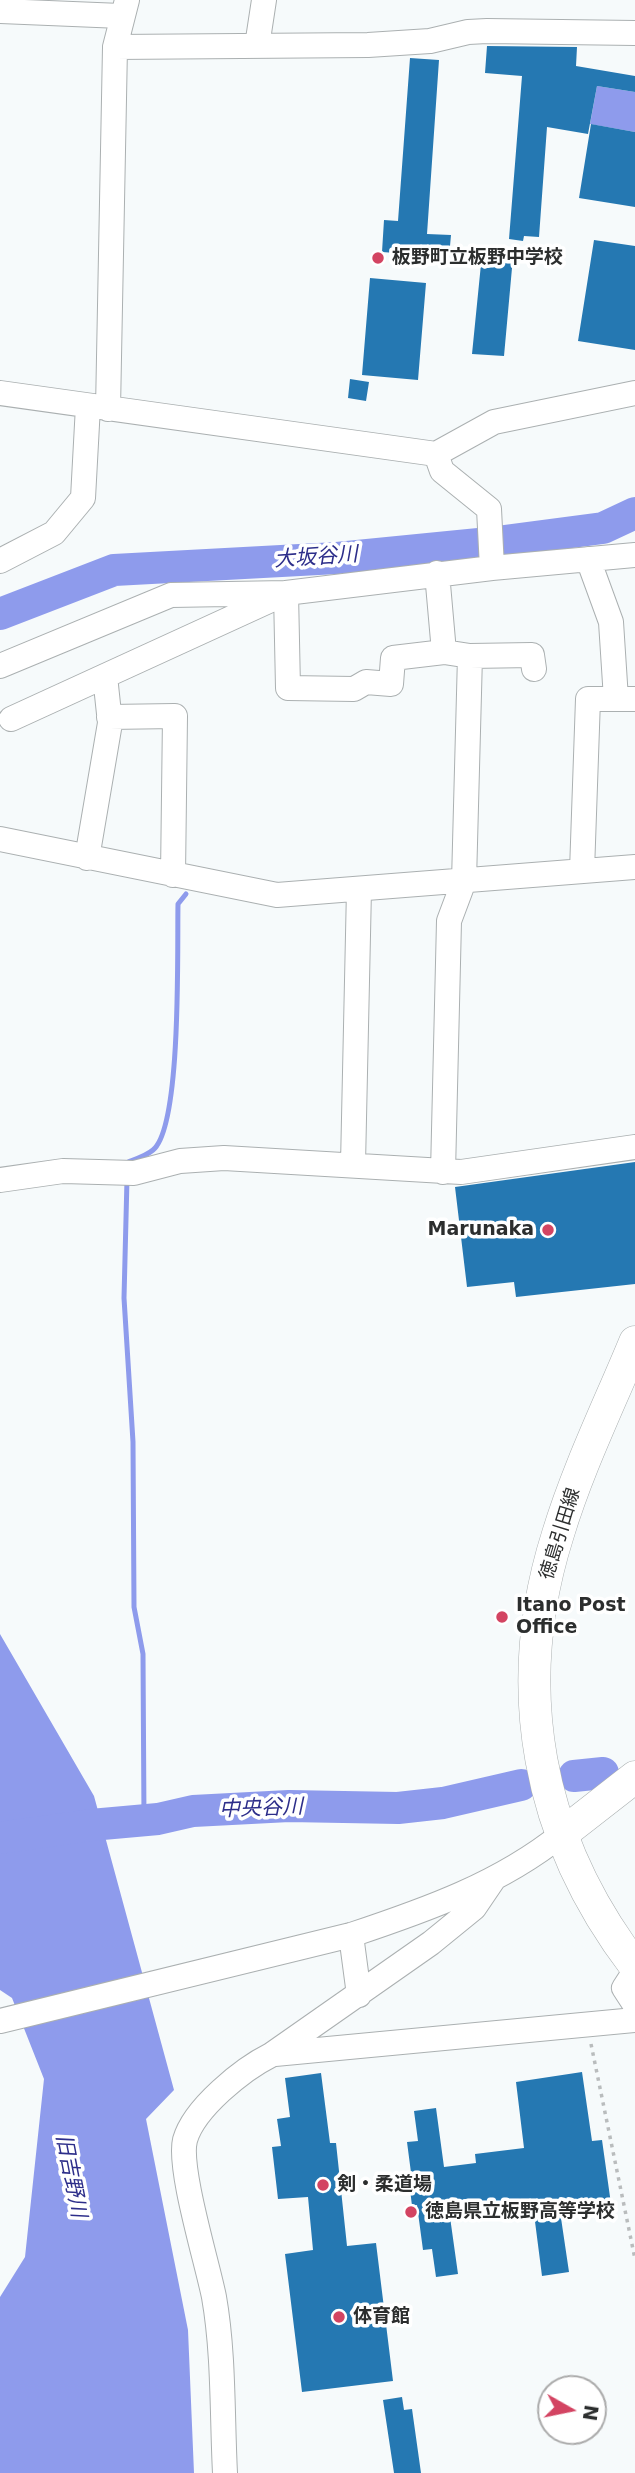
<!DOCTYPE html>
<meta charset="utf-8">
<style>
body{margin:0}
#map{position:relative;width:635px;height:2473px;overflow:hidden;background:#f6fafb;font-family:"DejaVu Sans",sans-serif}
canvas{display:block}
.north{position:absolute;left:537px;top:2375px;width:70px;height:70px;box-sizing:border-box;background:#fff;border:2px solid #ababab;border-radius:50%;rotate:99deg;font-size:19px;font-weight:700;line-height:28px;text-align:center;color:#2c2e2e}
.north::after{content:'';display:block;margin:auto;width:24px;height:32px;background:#d34462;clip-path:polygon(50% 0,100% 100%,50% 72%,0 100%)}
</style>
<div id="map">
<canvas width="635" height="2473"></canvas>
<div class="north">N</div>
</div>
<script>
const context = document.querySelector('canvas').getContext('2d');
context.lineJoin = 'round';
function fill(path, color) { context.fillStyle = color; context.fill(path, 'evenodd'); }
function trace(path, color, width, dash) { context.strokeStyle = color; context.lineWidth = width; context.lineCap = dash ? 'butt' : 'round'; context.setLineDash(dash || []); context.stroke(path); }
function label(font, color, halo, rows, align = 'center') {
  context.font = font + ' "DejaVu Sans","Noto Sans JP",sans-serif'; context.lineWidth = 7; context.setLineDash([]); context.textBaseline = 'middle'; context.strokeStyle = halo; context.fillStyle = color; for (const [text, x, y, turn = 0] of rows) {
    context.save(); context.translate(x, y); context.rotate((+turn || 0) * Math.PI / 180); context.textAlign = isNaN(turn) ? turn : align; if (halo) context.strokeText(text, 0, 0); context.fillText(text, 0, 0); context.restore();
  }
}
fill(new Path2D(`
 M597,86l38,6v40l-45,-8z
 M0,1634l94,162 80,294 -28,29 42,211 6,143h-194v-176l25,-40 19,-178 -32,-81 -12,-8z`), '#8e9bec');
trace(new Path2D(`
 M128,1166v-4c8,-3 18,-6 25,-12 29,-24 24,-203 25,-246l8,-10
 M127,1179l-3,119 9,144 1,165 9,47 1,166`), '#8e9bec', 5);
trace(new Path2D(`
 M0,614l114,-44 223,-12 152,-15 114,-15 32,-15
 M574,1776l29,-3
 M0,1838l91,-13 67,-6 35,-8 96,-5 109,2 45,-5 78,-18`), '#8e9bec', 32);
fill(new Path2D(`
 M487,46l90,1 -1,19 59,10v16l-38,-6 -9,48 -41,-7 -8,110 -15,-1 -1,5 -14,-2 13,-163 -37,-3z
 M410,58l29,2 -12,174 24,1 -2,22 -67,-5 2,-32 14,1z
 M591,124l44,8v75l-56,-9z
 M594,240l41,6v104l-57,-9z
 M482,254l31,3 -9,99 -32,-2z
 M370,278l56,5 -8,97 -56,-5z
 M350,379l19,3 -3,19 -18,-3z
 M635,1162v122l-119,13 -2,-15 -47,5 -12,-100z
 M582,2072l10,69 10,-1 10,71 -51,7 8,54 -27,4 -9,-70 -83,11 8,57 -22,3 -4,-28 -9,1 -6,-45 -5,1 -2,-17 3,-1 -6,-46 11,-1 -4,-30 22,-3 8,59 32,-4 -1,-9 49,-6 -8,-66z
 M321,2073l9,70h6l11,103 29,-3 17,138 -91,11 -17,-138 28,-4 -5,-53 -30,2 -6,-52 9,-1 -4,-27 13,-2 -5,-39z
 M402,2397l2,13 8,-1 9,64h-27l-11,-73z`), '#2578b2');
const minor = new Path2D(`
 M0,11l121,5
 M257,46l7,-46
 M115,47l253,-2 62,-4 38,-9 19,-1 148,2
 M0,393l436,61 58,-32 141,-29
 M108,409l7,-362 12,-47
 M436,454l6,17 47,38 3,59 143,-13
 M588,559l23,63 5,77
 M0,561l54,-28 29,-35 5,-92
 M437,573l7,79 26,4 -6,225 -15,40 -6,251
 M470,656l62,-1 2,14
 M0,666l171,-71 115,-2 2,95 66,1 12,-7 25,2 2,-26 51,-6
 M109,717l66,-1 -2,159
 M11,719l275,-126 206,-25
 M0,839l277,56 358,-28
 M87,858l23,-135 -5,-47
 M582,871l6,-172h47
 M353,1164l6,-275
 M0,1180l63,-9 71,2 46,-12 44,-3 237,14 174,-25
 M351,1935l8,60
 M635,1971l-11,17 11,17
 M0,2021l351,-86c75,-25 149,-51 211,-101
 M275,2054l360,-34
 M225,2473c-3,-58 -1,-119 -11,-176 -7,-35 -36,-129 -29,-157 9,-32 58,-71 86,-85l160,-112 43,-35 19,-28`);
const major = new Path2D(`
 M635,1342c-26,63 -57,126 -77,192 -49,154 -21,304 77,432
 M562,1834l73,-57`);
trace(minor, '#abb0b1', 26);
trace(major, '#abb0b1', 33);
trace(new Path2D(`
 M591,2044l44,215`), '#b9bcbd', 3.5, [3.5, 5]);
trace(minor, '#fff', 24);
trace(major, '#fff', 32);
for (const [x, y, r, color] of [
 [378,258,7,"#d34462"],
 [548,1230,7,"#d34462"],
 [502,1617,7,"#d34462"],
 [323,2185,7,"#d34462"],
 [411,2212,7,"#d34462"],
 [339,2317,7,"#d34462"]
]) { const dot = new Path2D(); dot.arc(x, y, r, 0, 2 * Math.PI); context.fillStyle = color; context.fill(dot); trace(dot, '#fff', 2.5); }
label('bold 19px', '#2c2e2e', '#fff', [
 ["板野町立板野中学校",392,258],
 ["Marunaka",534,1230,"right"],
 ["Itano Post",516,1606],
 ["Office",516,1628],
 ["剣・柔道場",337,2185],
 ["徳島県立板野高等学校",425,2212],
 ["体育館",353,2317]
], 'left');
label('19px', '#2c2e2e', '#fff', [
 ["徳島引田線",561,1534,-73]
]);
label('italic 21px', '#2d2e8a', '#fff', [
 ["大坂谷川",316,558,-4],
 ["中央谷川",261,1809,-2],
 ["旧吉野川",70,2176,79]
]);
</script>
